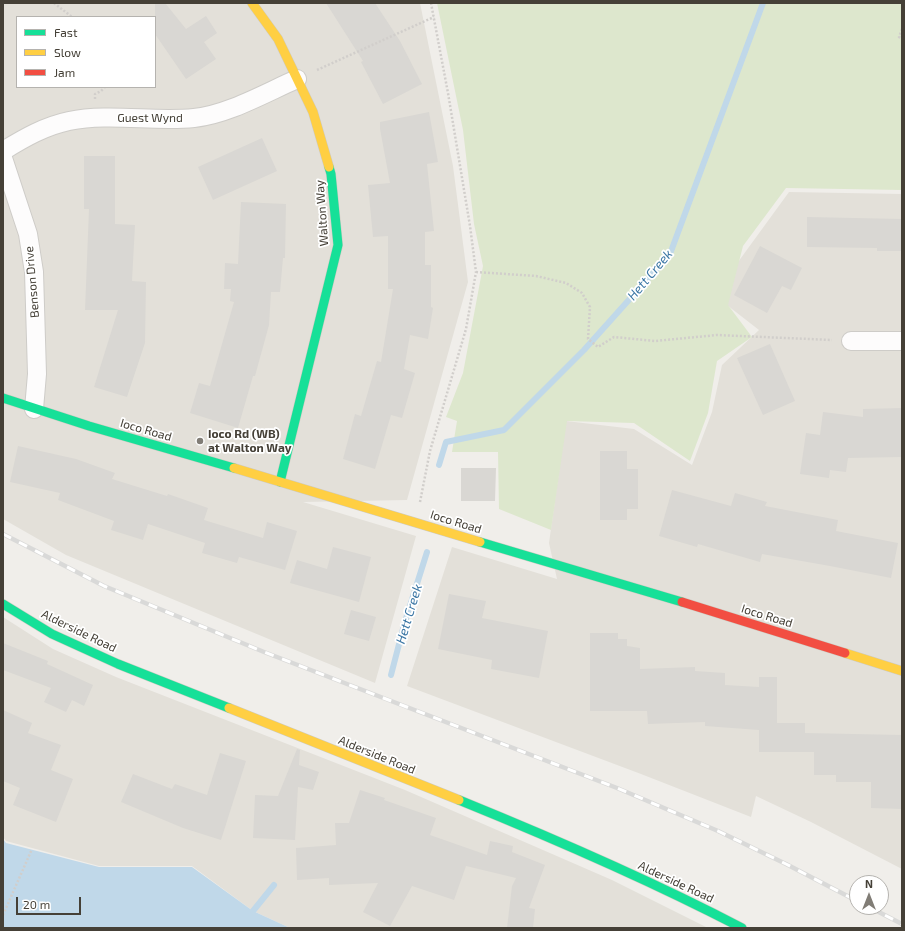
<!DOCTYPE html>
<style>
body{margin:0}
#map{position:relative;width:905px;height:931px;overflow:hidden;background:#f0eeea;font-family:"Exo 2",sans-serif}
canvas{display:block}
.frame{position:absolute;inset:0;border:4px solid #454037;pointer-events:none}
.legend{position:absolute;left:16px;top:16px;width:140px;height:72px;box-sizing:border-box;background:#fff;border:1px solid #b5b3af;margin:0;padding:5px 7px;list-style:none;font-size:12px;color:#454037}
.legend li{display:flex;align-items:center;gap:8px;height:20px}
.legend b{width:20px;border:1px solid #b5b3af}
.north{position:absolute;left:849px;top:875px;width:40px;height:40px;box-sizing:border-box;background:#fff;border:1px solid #b5b3af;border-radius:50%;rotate:0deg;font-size:11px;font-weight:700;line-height:16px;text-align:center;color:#454037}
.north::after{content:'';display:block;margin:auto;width:14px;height:18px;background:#817d76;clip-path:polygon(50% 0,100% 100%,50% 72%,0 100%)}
.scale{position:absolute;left:16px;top:897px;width:65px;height:18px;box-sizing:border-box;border:2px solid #454037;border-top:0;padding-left:5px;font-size:12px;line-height:14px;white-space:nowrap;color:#454037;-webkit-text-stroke:3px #fff;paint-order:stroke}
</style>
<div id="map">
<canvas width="905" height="931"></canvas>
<div class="frame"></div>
<ul class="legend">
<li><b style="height:5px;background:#16e098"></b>Fast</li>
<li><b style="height:5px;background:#ffcf43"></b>Slow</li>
<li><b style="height:5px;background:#f24e42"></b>Jam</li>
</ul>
<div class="north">N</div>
<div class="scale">20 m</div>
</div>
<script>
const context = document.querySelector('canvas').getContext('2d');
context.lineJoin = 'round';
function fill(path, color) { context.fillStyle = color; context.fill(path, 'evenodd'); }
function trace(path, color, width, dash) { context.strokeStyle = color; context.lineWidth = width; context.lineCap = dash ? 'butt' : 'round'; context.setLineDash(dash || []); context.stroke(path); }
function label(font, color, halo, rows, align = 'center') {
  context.font = font + ' "Exo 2",sans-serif'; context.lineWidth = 3.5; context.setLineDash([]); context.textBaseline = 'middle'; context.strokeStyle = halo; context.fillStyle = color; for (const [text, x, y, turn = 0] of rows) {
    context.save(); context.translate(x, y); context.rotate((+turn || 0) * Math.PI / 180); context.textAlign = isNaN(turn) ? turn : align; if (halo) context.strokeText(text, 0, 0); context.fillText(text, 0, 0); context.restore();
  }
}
fill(new Path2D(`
 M3,3h417l33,163 15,116 -61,218 -104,2 113,34 -41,147 -309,-128 -63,-36zM17,17h138v70h-138z
 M789,192l113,2v675l-91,-47 -55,-26 -5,21 -110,-43 -234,-88 45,-139 105,32 -8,-36 17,-122 68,8 58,36 20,-53 10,-47 37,-35 -45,-35z
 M3,617l50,32 63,28 289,113 207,90 96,48h-418l-37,-17 -61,-45h-93l-93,-25 -3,-4z`), '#e3e0d9');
fill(new Path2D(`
 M437,3h465v187l-116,-2 -43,58 -15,59 24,32 -35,24 -9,52 -18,48 -56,-38 -67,-2 -16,109 -52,-21 -1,-57h-46l5,-31 -11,-4 17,-44 20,-107 -9,-42 -11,-94z`), '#dde7cd');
fill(new Path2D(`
 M3,839l3,4 93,24h93l61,44 37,17h-287z`), '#c0d8e9');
trace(new Path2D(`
 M439,465l7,-23 58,-12 80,-80 86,-96 93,-251
 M391,675l13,-50 23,-73
 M253,911l21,-26`), '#c0d8e9', 6);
fill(new Path2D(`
 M155,3h10l21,26 20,-13 11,17 -13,9 12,17 -30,20 -31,-45z
 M326,3h49l25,38 22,43 -39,20 -22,-42 2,-1z
 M429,112l9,50 -11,2 7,67 -9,1v33h6v42l2,1 -5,31 -18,-4 -6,34 11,4 -13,45 -11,-3 -16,54 -32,-10 12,-45 6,2 16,-55 4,1 12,-73h-5v-53l-15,1 -5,-52 22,-2 -10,-54v-7z
 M262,138l15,33 -64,29 -15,-33z
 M84,156h31v68l20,1 -3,56 14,1 -1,61 -18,54 -33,-10 24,-77h-33l4,-101h-5z
 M241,202l45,2 -1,54h-2l-3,34h-9l-2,33 -14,51h-2l-15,52 -48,-15 9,-30 11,3 24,-84 -4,-1 1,-12h-7l1,-26 13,1z
 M807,217l95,2v32h-25v-3l-70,-1z
 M760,246l42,22 -11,22 -9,-4 -15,27 -33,-18z
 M770,344l25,57 -32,14 -26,-57z
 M902,408v49l-54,1 -2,14 -16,-2 -1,8 -29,-4 6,-41 14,2 3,-23 40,5v-8z
 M18,446l58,13 39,14 -3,6 55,17 1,-2 40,14 -4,12 59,18 4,-16 30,9 -12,39 -46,-13 -2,6 -35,-10 3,-10 -57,-19 -5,16 -32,-10 3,-9 -56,-21 2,-7 -50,-11z
 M600,451h27v18h11v40h-11v11h-27z
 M461,468h35l-1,33h-34z
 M672,490l59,16 4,-13 32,9 -2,4 73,14 -2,11 62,12 -7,35 -61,-12 -68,-12 -2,8 -62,-18 -1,3 -38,-11z
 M333,547l38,10 -12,45 -69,-19 7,-23 30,9z
 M449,594l37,7 -4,17 66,13 -9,47 -48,-9 1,-9 -54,-11z
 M351,610l25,7 -7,24 -25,-7z
 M590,633h28v6h9v7l13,2v21l55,-2v4l30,2v12l34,2v-10h18v46h28v10l97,2v74l-31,-1v-26h-35v-7h-22v-23h-55v-22l-54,-4v-4l-57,2 -1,-13h-57z
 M3,643l45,18 -1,3 46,21 -9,21 -12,-6 -6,12 -22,-10 7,-14 -48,-18z
 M3,710l29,13 -4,10 33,12 -10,25 22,9 -17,43 -43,-17 7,-17 -17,-7z
 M297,749l3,1 -1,15 20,7 -6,18 -15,-3 -3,53 -42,-2 2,-43 23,1z
 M220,753l26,8 -25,79 -38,-12 -62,-26 12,-28 39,15 3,-5 32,11z
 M360,790l25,8 -1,2 52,18 -6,17 57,20 3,-14 23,5 -1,6 33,13 -16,43 6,1 -2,19h-26l5,-42 4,-8 -50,-12 -12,34 -42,-14 -22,40 -27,-14 15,-29 -49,2v-7l-32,2 -1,-32 40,-3 -1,-22h14z`), '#d9d7d3');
const street = new Path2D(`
 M3,151c21,-13 42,-25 66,-30 40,-8 85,1 125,-3 35,-4 71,-25 103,-39
 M3,158l25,76 6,38 3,102 -3,35
 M851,341h51`);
const fast = new Path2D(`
 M3,398l86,28 145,42
 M280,482l58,-237 -7,-71 -2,-7
 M480,542l202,60
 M3,604l49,30 66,30 111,44
 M459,800c96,39 191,80 283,128`);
const slow = new Path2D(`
 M252,3l26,36 35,73 16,55
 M234,468l246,74
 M845,653l57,18
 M229,708l230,92`);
const jam = new Path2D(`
 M682,602l163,51`);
trace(street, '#ceccc8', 20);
trace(fast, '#cecbc2', 10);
trace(slow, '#cecbc2', 10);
trace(jam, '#cecbc2', 10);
trace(new Path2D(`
 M54,3l18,14
 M902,29l-3,8 3,1
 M317,70l117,-53
 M95,99v-5l6,-3 4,-4
 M476,272l60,4 30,7 16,10 8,14 -2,32 10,8 16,-10 41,4 62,-6 115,5
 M420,502l10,-51 36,-122 10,-57 -6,-46 -22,-133 -17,-90
 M3,915l29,-66`), '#d1cecb', 2.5, [2, 2]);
trace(street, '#fdfcfc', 18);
trace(fast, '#16e098', 9);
trace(slow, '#ffcf43', 9);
trace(jam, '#f24e42', 9);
const rail = new Path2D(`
 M3,534l101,52 160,66 353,136 101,43 68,33 71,37
 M869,907l33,17`);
trace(rail, '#d9d9d8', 4.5);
trace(rail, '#fff', 3, [9]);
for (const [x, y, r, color] of [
 [200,441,4,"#817d76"]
]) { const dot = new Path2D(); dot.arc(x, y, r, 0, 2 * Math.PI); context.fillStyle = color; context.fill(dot); trace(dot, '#fff', 1.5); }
label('12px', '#454037', '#fff', [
 ["Guest Wynd",150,118],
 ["Walton Way",322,213,-94],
 ["Benson Drive",32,282,-95],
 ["Ioco Road",146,430,16],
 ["Ioco Road",456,522,17],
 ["Ioco Road",767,616,17],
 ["Alderside Road",79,631,26],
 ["Alderside Road",377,755,22],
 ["Alderside Road",676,882,25]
]);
label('bold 12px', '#454037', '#fff', [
 ["Ioco Rd (WB)",208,434],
 ["at Walton Way",208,448]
], 'left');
label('italic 13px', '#3c77a5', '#fff', [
 ["Hett Creek",650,275,-50],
 ["Hett Creek",409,614,-73]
]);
</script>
